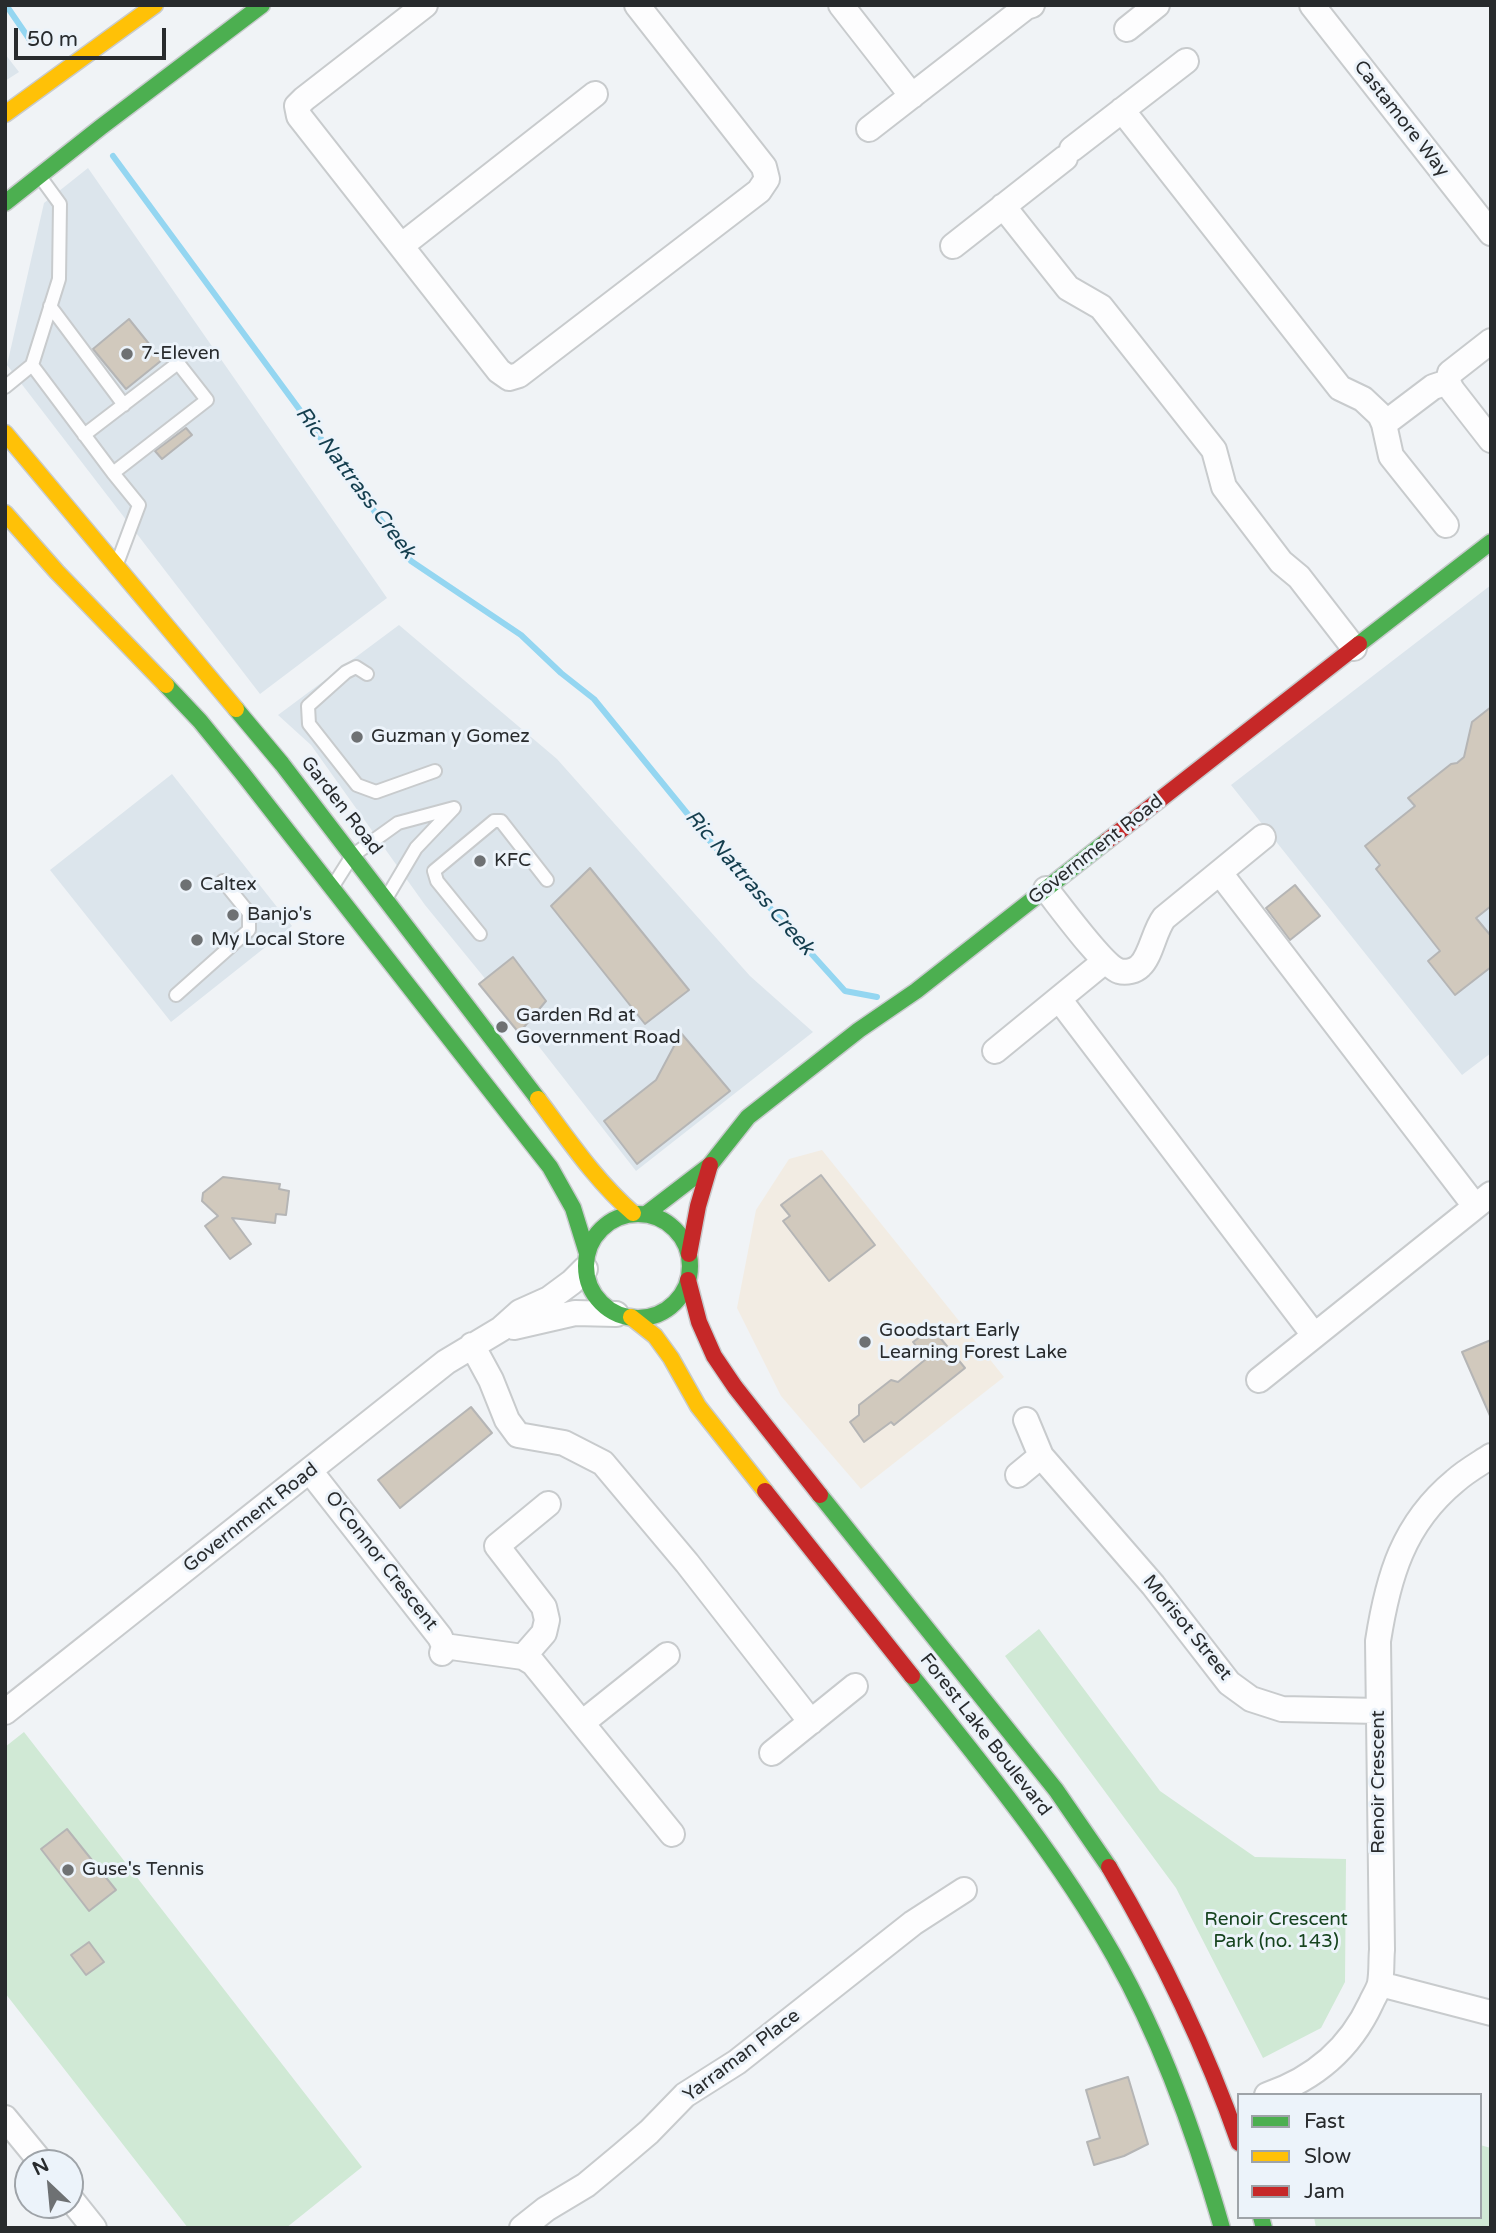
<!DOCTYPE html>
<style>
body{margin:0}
#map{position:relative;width:1496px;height:2233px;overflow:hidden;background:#f0f3f6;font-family:"Varela Round",sans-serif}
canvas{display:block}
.frame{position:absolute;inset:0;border:7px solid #282b2d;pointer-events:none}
.legend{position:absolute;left:1237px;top:2093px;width:245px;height:126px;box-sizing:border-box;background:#ecf3fa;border:2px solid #9ea3a8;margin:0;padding:9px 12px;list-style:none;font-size:21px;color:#282b2d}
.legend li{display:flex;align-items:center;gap:14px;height:35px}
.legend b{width:35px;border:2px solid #9ea3a8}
.north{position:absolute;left:14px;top:2149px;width:70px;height:70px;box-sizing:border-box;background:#ecf3fa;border:2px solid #9ea3a8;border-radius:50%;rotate:334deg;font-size:19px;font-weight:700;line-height:28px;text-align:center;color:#282b2d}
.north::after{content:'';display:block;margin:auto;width:24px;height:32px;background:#6e7173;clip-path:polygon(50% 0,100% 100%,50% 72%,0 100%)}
.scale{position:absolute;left:14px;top:28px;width:152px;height:32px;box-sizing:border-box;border:4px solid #282b2d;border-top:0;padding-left:9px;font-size:21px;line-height:24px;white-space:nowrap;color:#282b2d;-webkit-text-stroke:5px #ecf3fa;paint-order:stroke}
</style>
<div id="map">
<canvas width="1496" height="2233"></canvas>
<div class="frame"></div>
<ul class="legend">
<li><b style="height:9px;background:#4caf50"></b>Fast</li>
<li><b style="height:9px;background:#ffc107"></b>Slow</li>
<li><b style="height:9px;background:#c62828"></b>Jam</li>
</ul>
<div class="north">N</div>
<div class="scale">50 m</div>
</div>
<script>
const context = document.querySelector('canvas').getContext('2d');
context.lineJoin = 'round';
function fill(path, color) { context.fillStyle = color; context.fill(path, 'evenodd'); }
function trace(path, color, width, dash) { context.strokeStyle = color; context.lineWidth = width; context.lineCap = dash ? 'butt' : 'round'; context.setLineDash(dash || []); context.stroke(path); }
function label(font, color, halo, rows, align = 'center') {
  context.font = font + ' "Varela Round",sans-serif'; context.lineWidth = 6; context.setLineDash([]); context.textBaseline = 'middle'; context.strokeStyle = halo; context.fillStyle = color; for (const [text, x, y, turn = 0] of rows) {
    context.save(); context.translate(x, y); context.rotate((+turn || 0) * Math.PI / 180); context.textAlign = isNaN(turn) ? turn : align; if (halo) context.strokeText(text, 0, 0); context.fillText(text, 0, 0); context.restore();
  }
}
fill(new Path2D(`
 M5,54l14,18 -14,9z
 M88,168l299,430 -127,96 -253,-329 37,-162z
 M1491,585v468l-29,22 -231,-290z
 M399,625l158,134 193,217 63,56 -177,139 -131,-168 -80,-98 -114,-160 -33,-30z
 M172,774l120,152 -121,96 -121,-152z`), '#dce5ec');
fill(new Path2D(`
 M822,1150l182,227 -143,112 -80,-93 -44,-88 19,-98 33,-51z`), '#f2ece3');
fill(new Path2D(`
 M1039,1629l121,162 95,66 91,2 -1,123 -24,46 -58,30 -87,-170 -171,-232z
 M24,1732l338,435 -76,61h-98l-183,-235v-246z
 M1480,2145l11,3v80h-175l-2,-11h166z`), '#d0e9d5');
trace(new Path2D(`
 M6,5l26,38
 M113,156l298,405 110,74 40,38 33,26 114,140 137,152 32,6`), '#94d6f1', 6);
const building = new Path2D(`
 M129,319l33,41 -36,29 -33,-40z
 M186,428l6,7 -30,24 -7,-8z
 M1491,707v199l-15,12 15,18v31l-36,28 -27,-34 12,-10 -64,-82 4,-4 -15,-19 50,-40 -7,-8 43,-34 6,-1 7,-6 8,-35z
 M590,868l99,122 -44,34 -94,-118z
 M1295,885l25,31 -30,24 -24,-32z
 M513,957l33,44 -27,32 -40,-49z
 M681,1033l49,58 -93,73 -33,-43 52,-41z
 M821,1175l54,70 -46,36 -46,-60 7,-5 -9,-11z
 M223,1177l57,7 -1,5 10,2 -3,24 -10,-1 -1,9 -43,-5 19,26 -21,15 -25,-33 13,-10 -16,-15 1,-8z
 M932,1328l33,40 -71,57 -3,-3 -27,20 -14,-20 9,-7v-10l32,-25 7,2 28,-23 -13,-17z
 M1491,1340v78l-29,-66z
 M471,1407l21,26 -92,75 -22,-28z
 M67,1829l49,61 -27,21 -48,-62z
 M89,1942l15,20 -18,13 -15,-20z
 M1128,2077l20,67 -24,12 -30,9 -7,-23 13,-4 -14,-48z`);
fill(building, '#d1c9bd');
trace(building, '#b5b5b5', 2);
const lane = new Path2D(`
 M41,178l19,26 -1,75 -27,86 81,108
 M50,306l74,99
 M5,387l27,-22
 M84,435l94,-72 29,37 -94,73 26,32 -21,56
 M367,674l-11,-7 -10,5 -38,34 1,18 48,61 19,7 59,-21
 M333,886l19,-30 46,-33 56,-15
 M387,897l29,-49 38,-40
 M480,934l-43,-53 -3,-10 60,-50h7l46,59
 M176,995l73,-65v-17l-26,-32`);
const street = new Path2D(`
 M425,5l-121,94 -7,7 2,10 200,255 10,7 10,-3 240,-184 8,-12 -3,-12 -127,-162
 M841,5l71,91
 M1312,5l179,228
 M1127,29l30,-24
 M1122,110l218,278 23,11 17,16 4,9 7,32 55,69
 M869,129l157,-122 6,-2
 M1072,149l114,-88
 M1003,206l65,82 33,19 113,143 10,37 57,75 18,15 55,71
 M401,246l194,-152
 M953,246l112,-88
 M1491,341l-41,32 -2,9 4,8 39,50
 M1384,424l49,-37 15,-5
 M1220,873l255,333
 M1046,889c13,16 57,77 73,82 7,2 16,0 21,-5 11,-10 14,-35 24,-48l99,-81
 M1059,999l255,336
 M995,1051l110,-90
 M514,1327l61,-14 41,1
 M472,1345l19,35 16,40 11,15 46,8 39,20 84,100 124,159
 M1259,1380l232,-186
 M1041,1456l112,129 76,98 22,16 31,10 97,2
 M310,1471l130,166 4,9 -2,7
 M1018,1475l23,-19 -15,-36
 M444,1646l79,11 10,6 139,171
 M523,1657l21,-24 3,-13 -3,-13 -47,-61 51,-42
 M5,1712l441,-350 55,-33 19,-17 29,-13 23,-17 13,-13
 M582,1723l85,-68
 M772,1753l83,-67
 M1380,1984l111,29
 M1267,2095c47,-16 83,-47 104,-92 3,-7 8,-14 9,-20 2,-11 1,-23 2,-33l-4,-309c10,-64 25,-117 77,-160 11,-10 24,-17 36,-25
 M5,2118l37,45
 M70,2198l24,30
 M522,2228l24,-19 40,-24 36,-30 27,-23 36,-37 52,-33 176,-139 51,-33`);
const fast = new Path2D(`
 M5,203l96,-76 161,-122
 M1359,644l132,-102
 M166,685l34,36 43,53 307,393 23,41 14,45
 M236,709l46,55 256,335
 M586 1266a52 52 0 1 1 104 0a52 52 0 1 1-104 0Z
 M646,1214l64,-49 38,-48 111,-87 57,-39 191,-150
 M820,1495l236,295 53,77
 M912,1676c72,90 145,179 202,280 48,85 81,178 108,272
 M1261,2217l3,11`);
const slow = new Path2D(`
 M5,114l150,-109
 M5,433l231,276
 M5,513l52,59 109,113
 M538,1099c30,40 57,81 95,114
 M631,1317l24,19 16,22 27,48 67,85`);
const jam = new Path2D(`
 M1107,841l252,-197
 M689,1254l9,-48 12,-41
 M688,1280l11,42 15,34 21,31 85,108
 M765,1491l147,185
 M1109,1867c52,88 96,179 130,276`);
trace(lane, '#c8cbcd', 16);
trace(street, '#c8cbcd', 28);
trace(fast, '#c8cbcd', 19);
trace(slow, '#c8cbcd', 19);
trace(jam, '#c8cbcd', 19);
trace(lane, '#fdfdfe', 12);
trace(street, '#fdfdfe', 24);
trace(fast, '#4caf50', 16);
trace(slow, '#ffc107', 16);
trace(jam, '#c62828', 16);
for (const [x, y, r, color] of [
 [127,354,7,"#6e7173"],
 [357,737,7,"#6e7173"],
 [480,861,7,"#6e7173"],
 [186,885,7,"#6e7173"],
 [233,915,7,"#6e7173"],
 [197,940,7,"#6e7173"],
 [502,1027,7,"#6e7173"],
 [865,1342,7,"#6e7173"],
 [68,1870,7,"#6e7173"]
]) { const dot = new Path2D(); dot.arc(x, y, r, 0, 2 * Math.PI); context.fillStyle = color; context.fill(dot); trace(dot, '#ecf3fa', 2.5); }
label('19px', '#282b2d', '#ecf3fa', [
 ["Castamore Way",1401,119,52],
 ["Garden Road",341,806,52],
 ["Government Road",1096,850,-38],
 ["Government Road",251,1518,-38],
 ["O'Connor Crescent",381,1561,52],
 ["Morisot Street",1187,1628,51],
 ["Forest Lake Boulevard",985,1735,52],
 ["Renoir Crescent",1379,1782,-90],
 ["Yarraman Place",742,2056,-37]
]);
label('19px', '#282b2d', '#ecf3fa', [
 ["7-Eleven",141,354],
 ["Guzman y Gomez",371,737],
 ["KFC",494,861],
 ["Caltex",200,885],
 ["Banjo's",247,915],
 ["My Local Store",211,940],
 ["Garden Rd at",516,1016],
 ["Government Road",516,1038],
 ["Goodstart Early",879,1331],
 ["Learning Forest Lake",879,1353],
 ["Guse's Tennis",82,1870]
], 'left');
label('19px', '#16441f', '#ecf3fa', [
 ["Renoir Crescent",1276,1920],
 ["Park (no. 143)",1276,1942]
]);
label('italic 21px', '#143e4e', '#ecf3fa', [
 ["Ric Nattrass Creek",355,483,53],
 ["Ric Nattrass Creek",749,883,49]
]);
</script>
